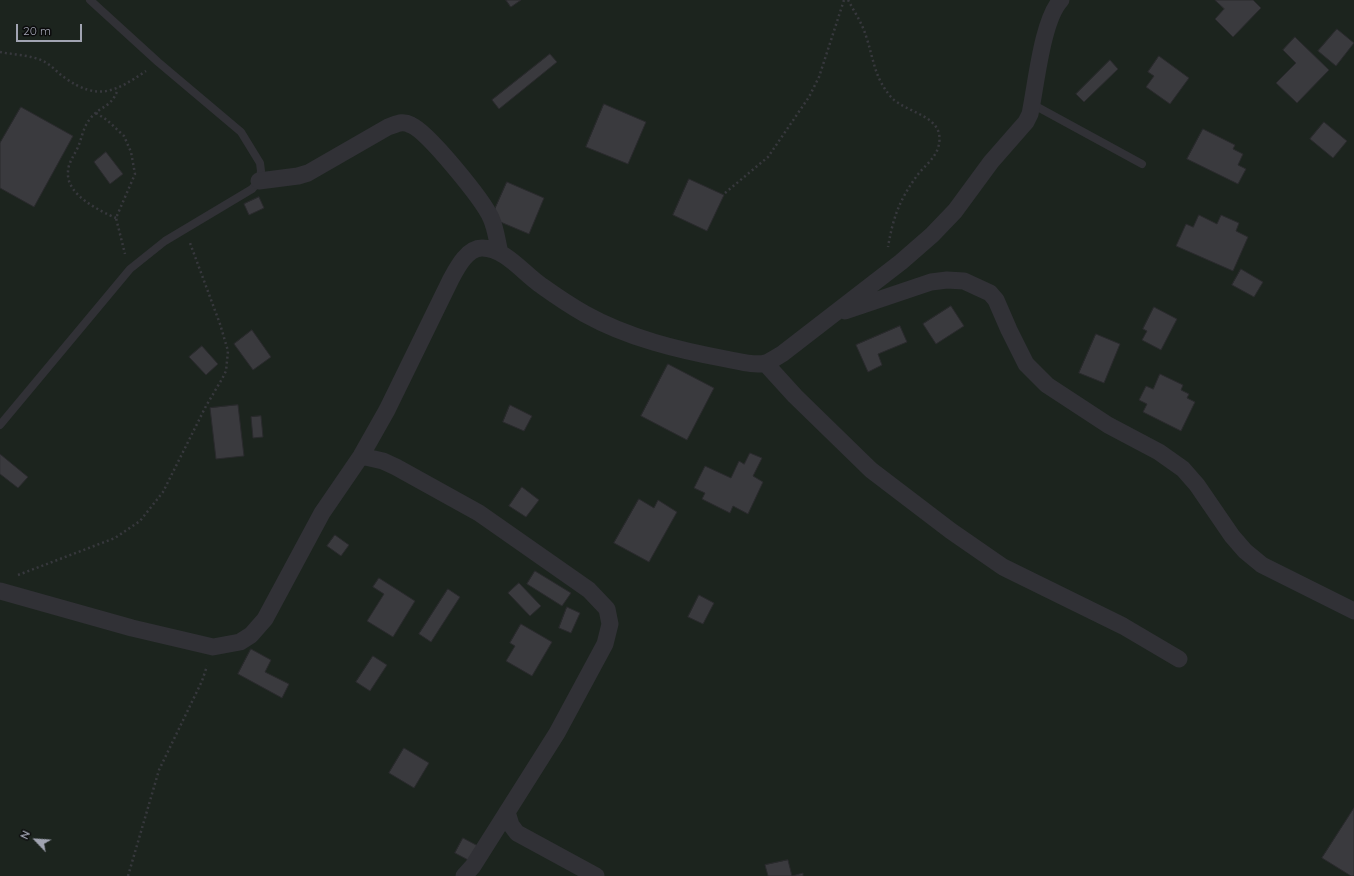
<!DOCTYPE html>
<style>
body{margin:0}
#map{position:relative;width:1354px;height:876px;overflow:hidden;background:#101011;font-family:Quicksand,sans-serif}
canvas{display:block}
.north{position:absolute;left:16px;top:820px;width:40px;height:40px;-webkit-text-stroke:3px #0b0b0c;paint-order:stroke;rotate:295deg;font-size:11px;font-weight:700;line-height:16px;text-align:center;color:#a1a4b2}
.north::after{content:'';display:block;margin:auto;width:14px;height:18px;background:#a1a4b2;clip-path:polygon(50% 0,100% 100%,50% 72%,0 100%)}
.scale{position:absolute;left:16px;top:24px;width:66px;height:18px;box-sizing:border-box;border:2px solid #a1a4b2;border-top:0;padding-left:5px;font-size:12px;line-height:14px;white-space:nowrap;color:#a1a4b2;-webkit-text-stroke:3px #0b0b0c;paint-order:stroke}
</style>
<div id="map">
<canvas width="1354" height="876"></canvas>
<div class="north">N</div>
<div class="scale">20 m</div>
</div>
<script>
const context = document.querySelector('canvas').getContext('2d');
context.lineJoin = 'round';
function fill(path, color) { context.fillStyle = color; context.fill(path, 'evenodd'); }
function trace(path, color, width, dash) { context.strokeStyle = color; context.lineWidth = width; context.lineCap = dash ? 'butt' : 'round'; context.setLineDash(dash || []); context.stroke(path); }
fill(new Path2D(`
 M0,0h1354v876h-1354z`), '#1c241e');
const building = new Path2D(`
 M506,0h15l-10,7z
 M1215,0h38l8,8 -28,29 -18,-18 9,-10z
 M1337,29l17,14 -18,23 -18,-15z
 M1295,37l34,33 -32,33 -21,-20 20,-20 -13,-13z
 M550,54l7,8 -58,47 -7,-9z
 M1159,56l30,22 -19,26 -24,-17 8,-11 -6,-4z
 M1110,60l8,9 -34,33 -8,-8z
 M604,104l42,18 -18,42 -42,-17z
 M21,107l52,29 -39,71 -34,-19v-45z
 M1324,122l23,19 -14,17 -23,-19z
 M1203,129l32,16 -2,4 10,5 -5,11 8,4 -8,15 -51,-25z
 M106,152l17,22 -13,10 -16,-22z
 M689,179l35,16 -17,36 -34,-16z
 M507,182l37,16 -15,36 -38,-16z
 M259,197l5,11 -15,7 -5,-11z
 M1199,215l18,9 4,-9 18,8 -3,8 12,6 -15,34 -57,-25 10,-22 7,3z
 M1241,269l22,13 -9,15 -22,-12z
 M951,306l13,20 -28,18 -13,-20z
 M1154,307l23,12 -16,31 -19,-10 5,-9 -4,-2z
 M900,326l7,16 -29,12 4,11 -14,7 -12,-27z
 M252,330l19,27 -18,13 -19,-26z
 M1096,334l24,10 -16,39 -25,-10z
 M202,346l16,18 -12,11 -17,-18z
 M668,364l46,24 -27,52 -46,-24z
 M1160,374l23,11 -2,5 8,4 -2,4 8,4 -14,29 -38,-19 4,-8 -8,-4 7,-14 7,3z
 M238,405l6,51 -28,3 -6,-51z
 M510,405l22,11 -8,15 -21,-9z
 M261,416l2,21 -10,1 -2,-21z
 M750,453l12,5 -9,18 10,6 -15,32 -15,-8 -3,7 -28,-14 3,-6 -11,-5 11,-22 26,12 8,-17 5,3z
 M0,454l28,23 -10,11 -18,-14z
 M522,487l17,13 -13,17 -17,-11z
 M639,499l15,9 4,-8 19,12 -28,50 -35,-19z
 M335,535l14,10 -8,11 -14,-10z
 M535,571l36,22 -9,13 -35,-22z
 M379,578l36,23 -22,36 -26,-16 17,-27 -11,-7z
 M519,583l22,23 -11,10 -22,-23z
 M448,589l12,8 -29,45 -12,-8z
 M699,595l15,8 -11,21 -15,-7z
 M567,607l13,6 -9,20 -12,-5z
 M521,624l31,18 -20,34 -26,-15 9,-15 -5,-3z
 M251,649l20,11 -6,12 24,12 -7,14 -44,-24z
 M373,656l14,9 -17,26 -14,-9z
 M404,748l25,15 -15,25 -25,-15z
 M1354,808v68h-3l-29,-18z
 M463,838l15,8 -8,15 -15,-8z
 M788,860l4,16 11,-3v3h-35l-3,-11z`);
fill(building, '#3a3a3e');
trace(building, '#2a2a2d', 1);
trace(new Path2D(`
 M848,0c6,11 14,23 18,36 8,24 8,41 25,61 15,17 57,18 47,51 -4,12 -15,19 -22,29 -17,24 -23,41 -28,70
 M0,52c15,3 32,3 45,10 7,4 13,11 20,16 33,23 50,14 81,-7
 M96,113l11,7 17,16 7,16 4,22 -19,44 9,36
 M725,193l43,-36 41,-60 10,-20 25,-77
 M116,218c-16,-7 -50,-23 -48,-46 0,-9 6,-16 10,-25 4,-9 5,-20 12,-28 10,-14 21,-10 28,-30
 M18,575l97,-37 25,-17 23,-29 43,-86 16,-27 4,-8 2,-20 -8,-27 -30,-81
 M128,876l31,-106 43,-89 5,-15`), '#37383d', 2.5, [2, 3]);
trace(new Path2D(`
 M1032,104l110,60
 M0,425l130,-156 35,-28 87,-52 7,-8 2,-10 -1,-8 -19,-31 -83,-70 -68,-62`), '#313136', 8);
trace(new Path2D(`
 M259,181l39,-5 10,-3 80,-46c9,-3 14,-7 23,-2 17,7 72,75 80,93 5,11 6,23 9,35
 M845,311l86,-29 16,-2 17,1 26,12 6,7 13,30 17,34 21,21 61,40 51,27 24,17 14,16 35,51 13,15 17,14 92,46
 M765,363l30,33 76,74 80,61 52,36 120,59 56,33
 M361,456l22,5 13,6 83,46 110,77 18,19 3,15 -5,20 -48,89 -84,133 -9,10
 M0,591l132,37 81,19 27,-5 11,-7 14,-16 57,-106 39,-57 26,-46 64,-131c6,-11 16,-31 31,-31 23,0 42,26 60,38 14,10 29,20 43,28 43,24 93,36 141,45 12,2 28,7 40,4 5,-2 11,-6 16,-9l119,-92 31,-27 23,-24 36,-49 35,-40 4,-8c6,-28 12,-94 31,-114
 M507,812l4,13 6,8 79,43`), '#313136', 17);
</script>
